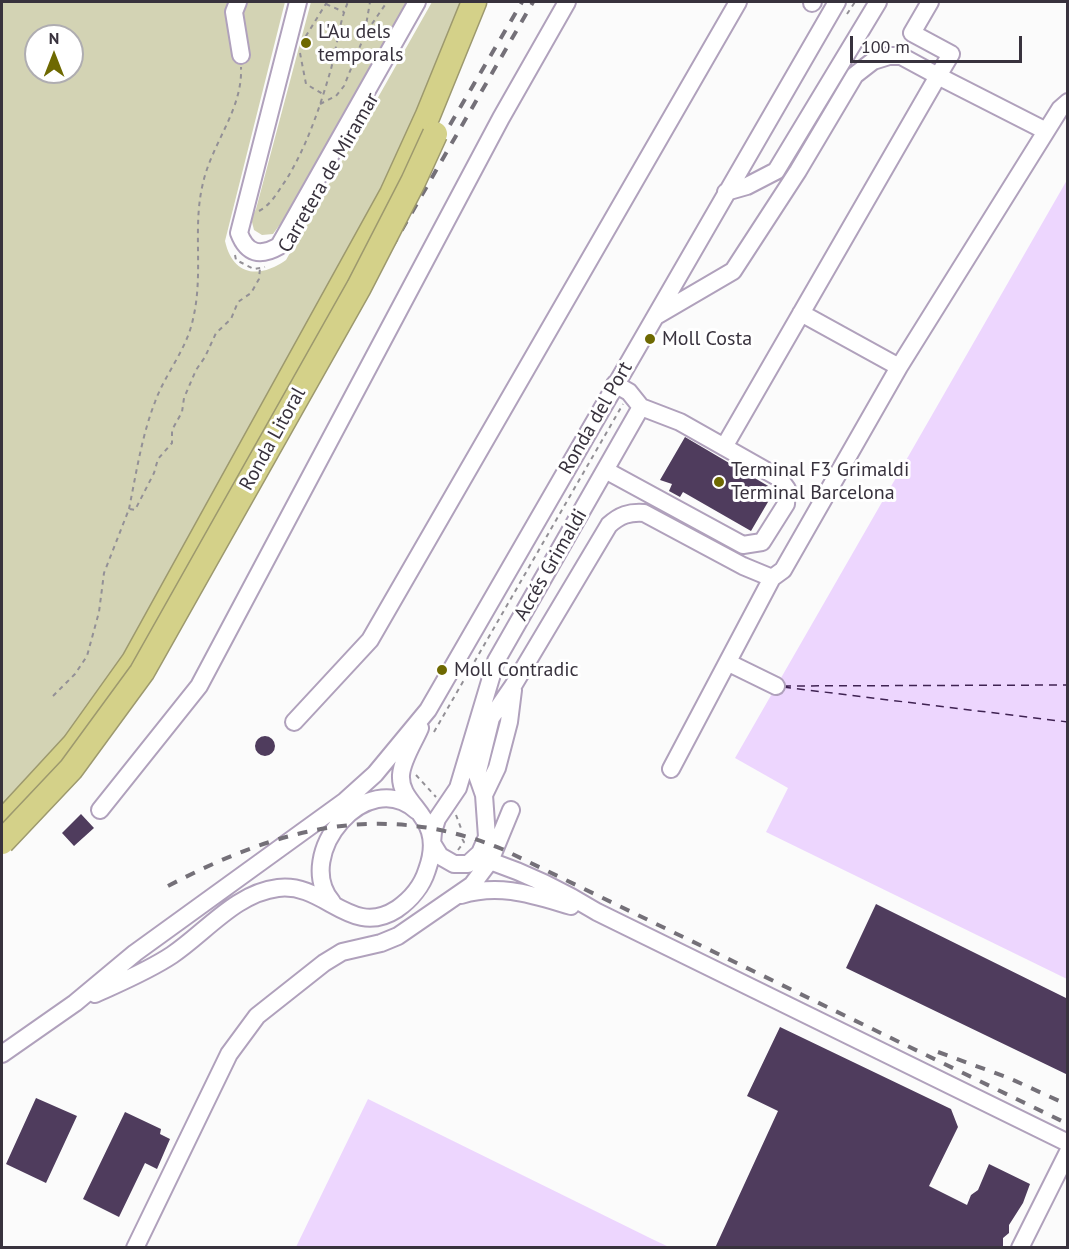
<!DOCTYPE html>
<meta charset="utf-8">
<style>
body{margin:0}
#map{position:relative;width:1069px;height:1249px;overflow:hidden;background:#fbfbfb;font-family:"PT Sans",sans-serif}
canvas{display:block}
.frame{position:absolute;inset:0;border:3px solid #38323d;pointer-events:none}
.north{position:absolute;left:24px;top:24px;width:60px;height:60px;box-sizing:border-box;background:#fff;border:2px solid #afadb1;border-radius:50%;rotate:0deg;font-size:16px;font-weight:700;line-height:24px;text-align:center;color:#38323d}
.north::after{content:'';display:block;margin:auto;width:21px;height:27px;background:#6e6901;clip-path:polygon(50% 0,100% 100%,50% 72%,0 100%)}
.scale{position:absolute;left:850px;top:36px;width:172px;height:27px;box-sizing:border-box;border:3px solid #38323d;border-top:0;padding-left:8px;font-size:18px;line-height:21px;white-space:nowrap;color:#38323d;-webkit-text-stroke:4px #fff;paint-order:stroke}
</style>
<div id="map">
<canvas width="1069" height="1249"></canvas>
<div class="frame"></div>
<div class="north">N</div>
<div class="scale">100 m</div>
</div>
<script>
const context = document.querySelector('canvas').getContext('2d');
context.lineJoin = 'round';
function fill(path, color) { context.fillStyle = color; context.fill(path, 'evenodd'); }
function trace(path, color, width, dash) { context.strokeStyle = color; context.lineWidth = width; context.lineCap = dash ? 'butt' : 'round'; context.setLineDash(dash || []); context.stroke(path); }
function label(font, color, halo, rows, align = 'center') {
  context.font = font + ' "PT Sans",sans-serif'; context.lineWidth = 6; context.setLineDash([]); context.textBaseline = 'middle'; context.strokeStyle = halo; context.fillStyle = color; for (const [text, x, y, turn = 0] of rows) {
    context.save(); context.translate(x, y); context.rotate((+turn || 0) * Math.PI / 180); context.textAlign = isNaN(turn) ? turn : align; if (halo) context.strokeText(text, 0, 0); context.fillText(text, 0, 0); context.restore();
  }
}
fill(new Path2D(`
 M2,2h283l-60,239c8,35 34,38 61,19l146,-258h31l-74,180 -262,473 -44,66 -81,88zM36,36h36v36h-36z
 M311,2h98l-122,213 -14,19 -11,1 -8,-5 -3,-12 5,-9z`), '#d3d3b4');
fill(new Path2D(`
 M1067,180v799l-301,-147 22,-44 -53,-30z
 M368,1099l284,140 17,8h-373z`), '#edd6fe');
trace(new Path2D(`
 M783,686l285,-1
 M783,687l285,35`), '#3f2252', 1.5, [8, 6]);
fill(new Path2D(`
 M685,437l90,53 -24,41 -68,-39 -3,5 -11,-6 3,-7 -12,-4z
 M255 746a10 10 0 1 1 20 0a10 10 0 1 1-20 0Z
 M81,814l13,14 -20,18 -12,-13z
 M876,904l192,95v76l-222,-107z
 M780,1027l171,82 7,18 -29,59 38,19 4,-10 7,-5 11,-26 41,20 -7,19 -14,22v8l-6,5v10h-288l63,-137 -31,-15z
 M36,1098l41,18 -31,67 -40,-19z
 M125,1112l36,17 -1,5 10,5 -13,30 -12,-6 -26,54 -36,-18z`), '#4f3c5d');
const minor = new Path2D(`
 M238,2l-4,10 7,43
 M298,2l-59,231c8,21 21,24 40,13l138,-244
 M812,3l1,-1
 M726,192l21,-6 29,-15 102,-169
 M801,313l98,54
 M656,316l77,-45 65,-100 57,-96 18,-14 16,-5h12l37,20 13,-22 -39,-21 18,-31
 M641,407l-145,254 -38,127 -21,31 -4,13 -1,11 8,13 14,8h14l12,-11 7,-16 -3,-42 -7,-20 14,-57 22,-32 96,-161c11,-10 20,-13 35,-12l99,53 29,12 11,-8 116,-203 161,-258 8,-7
 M724,447l214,-371 108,55
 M607,471l136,74 19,-3 24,-38 1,-15 -8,-11 -99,-56 -39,-15 -12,-15 -14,-8
 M729,663l47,23
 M294,722l76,-82 368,-638
 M671,769l101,-191
 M484,795l13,-27 12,-46 4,-32
 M100,810l99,-124 302,-568 66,-116
 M490,861c38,13 73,30 107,51l471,231
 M461,895c39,-12 72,0 110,11
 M332,902c-40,-47 35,-137 85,-91
 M95,994c26,-12 53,-23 77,-39 34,-23 64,-62 106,-67 47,-6 73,51 119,21 13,-9 25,-23 30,-39 20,-55 -28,-62 -26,-95 1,-15 13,-33 19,-47
 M2,1054l73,-51 60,-50 210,-152 30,-27 53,-64 409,-708
 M135,1248l94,-194 28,-38 67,-53 18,-11 39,-9 17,-7 74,-51 18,-24 21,-51
 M1020,1248l48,-96`);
const highway = new Path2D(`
 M2,823l72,-78 60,-84 258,-467 36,-79 46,-113`);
trace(minor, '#b0a1bc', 20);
trace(highway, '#9d996e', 27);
trace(new Path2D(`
 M326,4l18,8
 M847,14l8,-12
 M365,31l5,-29
 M301,44l26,-42
 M300,53l6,31 17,10
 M320,104l16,-8 8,-10 21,-52 22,-32
 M259,211c13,-7 19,-20 27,-31 21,-34 34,-73 45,-111 6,-23 8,-46 17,-67
 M235,255l1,5 18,9 11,-2
 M129,509c7,-35 13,-74 26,-107 10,-28 32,-53 38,-83 11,-46 -1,-91 10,-136 9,-40 40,-74 38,-116
 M53,696l22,-22 12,-18 12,-44 5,-39 25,-64 6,1 19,-37 4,-14 14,-16v-13l10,-18 2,-14 12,-28 9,-13 11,-24 15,-14 7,-17 13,-9 8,-14 1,-11
 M434,732l189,-328
 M416,775l20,22
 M456,815l6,16
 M458,850l6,-8 -3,-5`), '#939096', 2, [4.5, 4.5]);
trace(minor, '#fff', 16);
trace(highway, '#d4d189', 24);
trace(new Path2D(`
 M2,832l28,-28 84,-97 171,-301 237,-404
 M2,850l76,-83 42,-52 66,-110 347,-603
 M168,886c110,-58 214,-86 334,-37l566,275
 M938,1052l71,26 59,27`), '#747078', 4, [10, 10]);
const highwayBridge = new Path2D(`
 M2,842l69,-73 71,-97 217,-385 54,-105 22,-48`);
trace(highwayBridge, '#9d996e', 27, []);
trace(highwayBridge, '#d4d189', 24);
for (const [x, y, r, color] of [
 [306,43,6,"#6e6901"],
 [650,339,6,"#6e6901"],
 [719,482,6,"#6e6901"],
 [442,670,6,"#6e6901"]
]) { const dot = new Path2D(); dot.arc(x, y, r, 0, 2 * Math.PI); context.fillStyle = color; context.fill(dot); trace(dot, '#fff', 2); }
label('20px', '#38323d', '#fff', [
 ["L'Au dels",318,32],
 ["temporals",318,55],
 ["Moll Costa",662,339],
 ["Terminal F3 Grimaldi",731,470],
 ["Terminal Barcelona",731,493],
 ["Moll Contradic",454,670]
], 'left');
label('20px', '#38323d', '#fff', [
 ["Carretera de Miramar",329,173,-60],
 ["Ronda del Port",596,418,-60],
 ["Ronda Litoral",273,439,-61],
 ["Accés Grimaldi",551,565,-60]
]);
</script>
